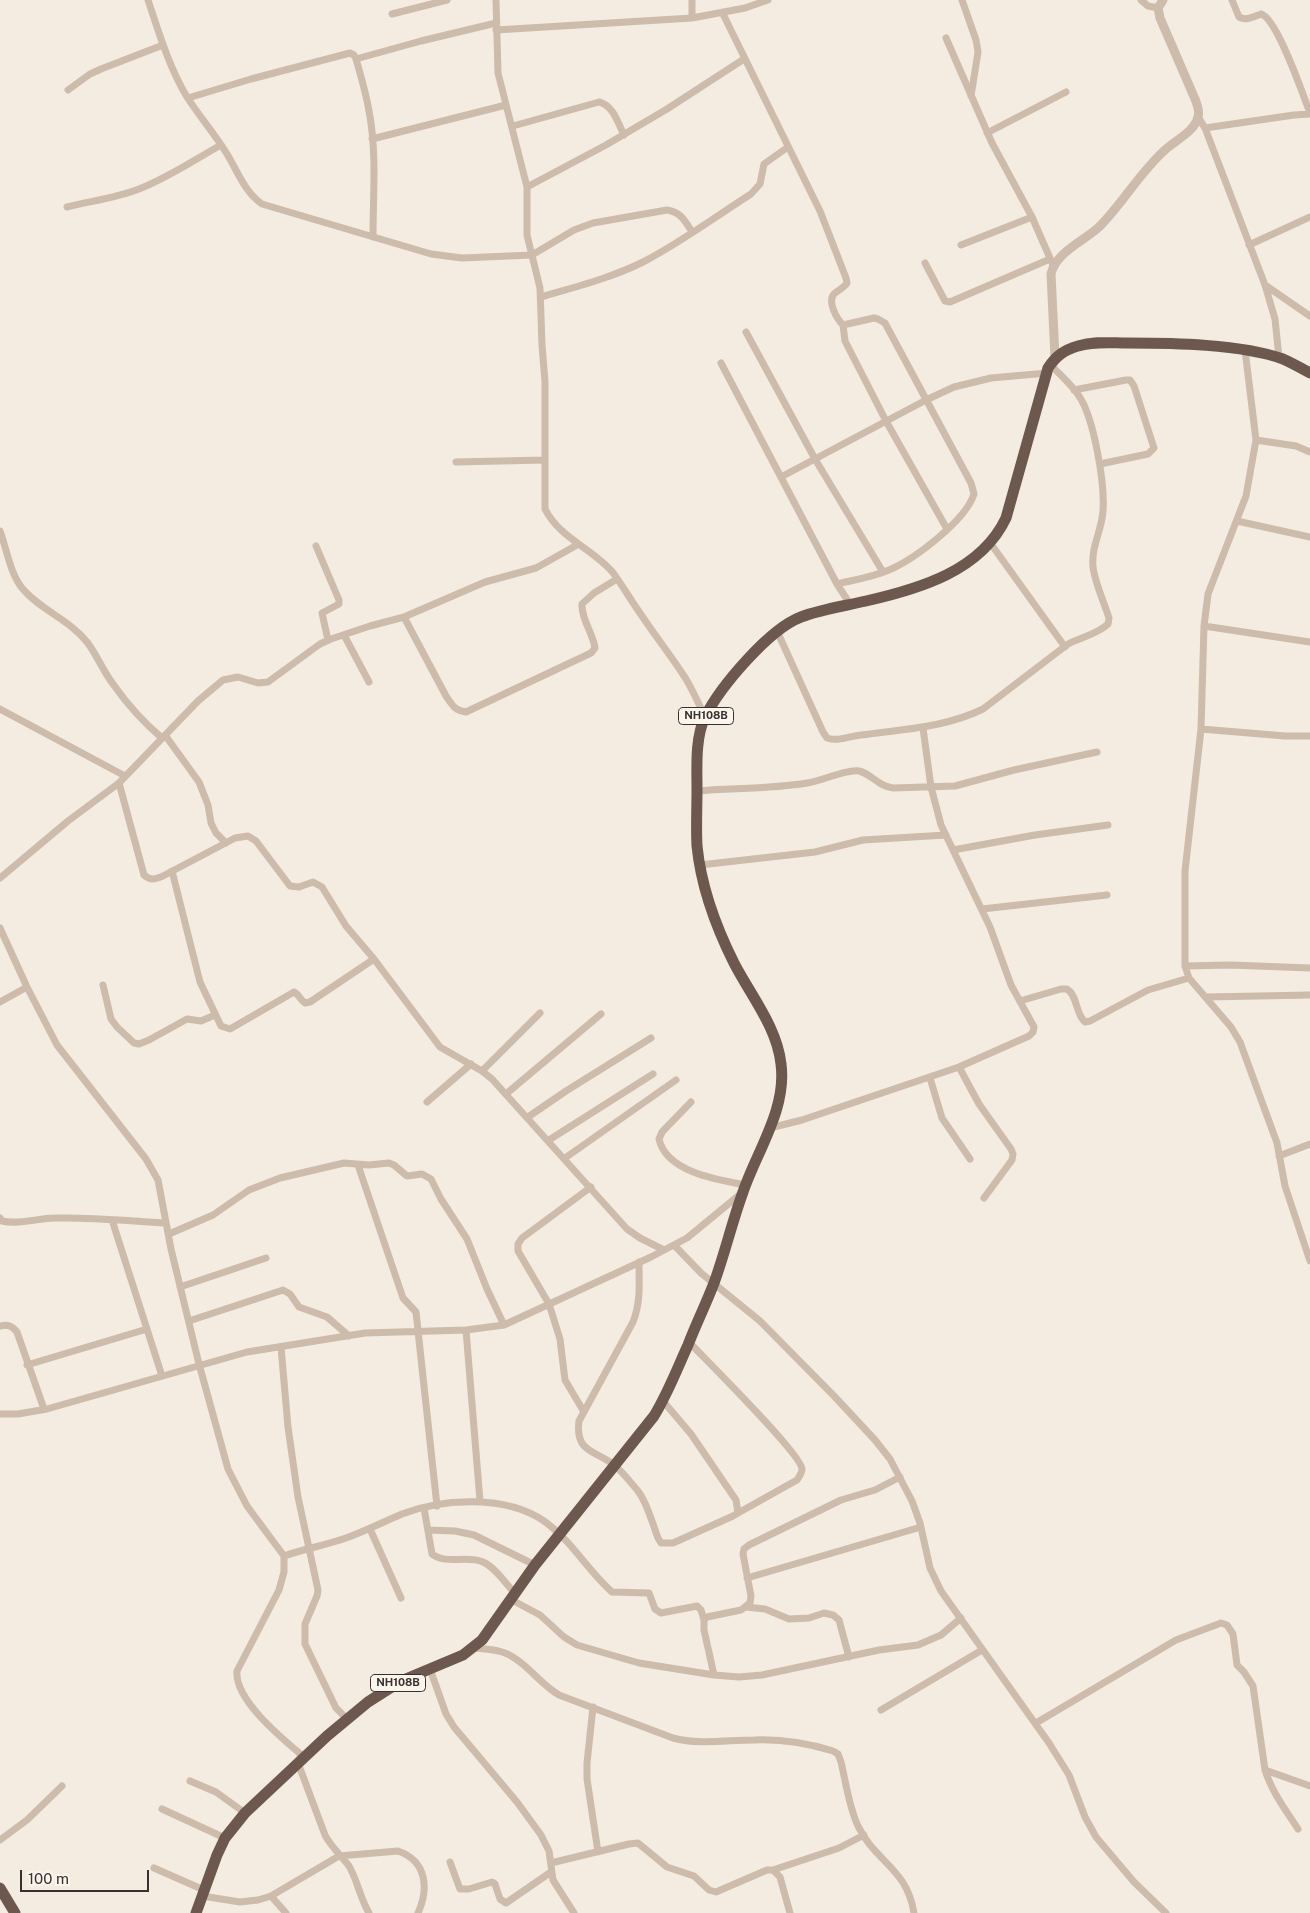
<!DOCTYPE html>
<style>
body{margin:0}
#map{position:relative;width:1310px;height:1913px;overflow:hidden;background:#f4ebe1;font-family:"Public Sans",sans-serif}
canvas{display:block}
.scale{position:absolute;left:20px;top:1870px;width:129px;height:22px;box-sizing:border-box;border:2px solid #3b302b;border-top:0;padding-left:6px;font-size:15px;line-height:18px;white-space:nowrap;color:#3b302b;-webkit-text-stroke:4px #fbf5ee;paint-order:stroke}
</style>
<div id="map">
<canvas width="1310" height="1913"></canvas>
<div class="scale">100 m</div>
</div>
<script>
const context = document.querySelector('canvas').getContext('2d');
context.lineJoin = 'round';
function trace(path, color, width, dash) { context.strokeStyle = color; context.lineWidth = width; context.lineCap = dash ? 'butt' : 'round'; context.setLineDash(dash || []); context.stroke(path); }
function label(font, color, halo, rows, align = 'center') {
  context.font = font + ' "Public Sans",sans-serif'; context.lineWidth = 4.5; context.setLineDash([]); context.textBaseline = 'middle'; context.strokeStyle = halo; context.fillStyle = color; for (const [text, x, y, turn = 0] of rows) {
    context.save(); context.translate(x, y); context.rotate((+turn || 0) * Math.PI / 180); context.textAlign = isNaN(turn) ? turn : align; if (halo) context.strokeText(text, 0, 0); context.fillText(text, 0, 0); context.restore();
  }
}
trace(new Path2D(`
 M148,0c11,33 21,67 39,97 12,19 28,37 40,57 11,18 17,37 35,50l169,50 31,4 70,-3 42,-25 19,-7 74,-13c14,2 18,11 25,22
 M496,0l2,73 29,114v48l13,53 2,57 3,37v127c15,30 49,40 69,65 10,14 18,28 28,42 14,21 30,41 44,63 7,12 13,25 19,38
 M692,0v18
 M962,0l14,40 2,12 -7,44
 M1141,0l7,6 10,2
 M1232,0l7,17c8,4 14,0 22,-3 16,4 42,81 49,99
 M392,14l55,-14
 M723,14l97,197 26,67 1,5c-3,5 -9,7 -13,11 -7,8 3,25 9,31l31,-7 4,1 7,4 86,160 3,11c-8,26 -59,65 -85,76 -16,7 -35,10 -52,14
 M496,30l196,-12 53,-10 23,-8
 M946,38l46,105 40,74 21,48
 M68,90l22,-16 11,-5 62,-24
 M188,98l63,-19 99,-26 4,2 2,4
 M1198,117l7,11 89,-13 16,-1
 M513,126l86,-24c14,3 19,21 25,33
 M1205,128l60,157 10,34 4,39
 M987,133l79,-41
 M372,139l134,-34
 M527,187l79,-42 61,-36 77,-50
 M67,207c24,-6 49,-9 72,-18 29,-11 55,-29 82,-44
 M373,237c0,-41 4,-85 -4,-126 -3,-17 -8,-35 -13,-52l65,-18 75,-18
 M961,245l71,-28
 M1249,245l61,-28
 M925,263l20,38 5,1 100,-43
 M1265,285l45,31
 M541,297c34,-10 70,-19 102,-35 37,-19 72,-45 108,-68l9,-10 4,-20 24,-17
 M843,325l2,16 41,80 61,108
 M746,332l69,127 68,113
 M1245,350l11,90 -10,56 -38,98 -4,32 -3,103 -16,142v95l4,12 42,49 9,15 37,101 8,43 25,75
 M721,363l116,221 13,20
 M1074,390l52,-10h4l4,6 20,62 -6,6 -48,10
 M1256,440l40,6 14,6
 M456,462l89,-2
 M781,477l145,-77 28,-13 37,-9 56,-5
 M1237,521l73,16
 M0,531c7,19 10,42 22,57 18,22 47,31 65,54 10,13 16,29 26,42 14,20 30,38 49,54
 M991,544l74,103
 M316,546l23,54v4l-17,9 6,27
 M404,617l42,79c6,9 9,15 20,16l125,-59 4,-5c-2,-15 -14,-29 -13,-44l12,-11 23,-14
 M1204,626l106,16
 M777,631l46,101 4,6c12,4 22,-2 34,-3 42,-6 83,-7 122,-26l85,-65c13,-7 30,-10 40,-20l1,-6c-5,-16 -14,-35 -16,-51 -2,-21 9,-37 10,-56 2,-27 -9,-93 -24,-115 -8,-12 -19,-21 -28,-31
 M344,635l25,47
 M0,709l125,67
 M923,728l8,59 10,38 49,102 21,58 23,42 -1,5 -4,4 -70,31
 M1201,729l84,7h25
 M165,735l34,47 9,23 3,18 5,10 10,10
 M119,783l25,92c7,6 11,4 19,1l72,-38 13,-2 8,5 34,45 9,1 14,-5 9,5 24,39 28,33 66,88 42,24 10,8 135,150 13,9 24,12
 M697,791c36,-3 74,-2 110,-8 15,-2 39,-14 52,-12 13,3 18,15 34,17l62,-2 59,-16 83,-18
 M953,850l82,-15 73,-10
 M700,865l115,-13 48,-12 83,-5
 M172,871l28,111 21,44 9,3 64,-37c5,2 6,8 11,11l5,-1 64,-43
 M0,878l68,-57 51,-38 79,-82 25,-21 15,-3 20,6 10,-1 52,-38 11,-5 39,-13 34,-9 81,-35 51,-14 41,-23
 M982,909l125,-14
 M0,928l27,59 30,58 89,114 12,21 13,69 28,115 29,105 19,37 37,50v16l-5,18 -42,81c-3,29 47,69 67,86
 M1185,966l45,-1 80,3
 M103,985l8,34 6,8 17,16 5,1 10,-4 38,-21 14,2 14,-6
 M1206,997l104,-2
 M1020,1001l41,-12h6c11,7 8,24 18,33l5,-1 58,-31 41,-12
 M0,1002l27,-15
 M482,1071l58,-58
 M930,1078l12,40 28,41
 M506,1094l95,-80
 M427,1102l44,-38
 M691,1102l-29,30 -3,7c7,33 59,41 87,46
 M528,1117l38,-26 85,-53
 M770,1128l32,-8 157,-53 20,37 32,45 2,5 -1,6 -28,38
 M549,1140l104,-66
 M1279,1156l31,-12
 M565,1158l111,-78
 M358,1165l45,133 13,14 21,194
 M0,1218l2,3c17,4 36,-3 53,-3 37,-1 74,3 111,5
 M112,1220l50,156
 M169,1234l44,-19 36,-25 31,-12 64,-15 25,2 20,-2 5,2 13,11 15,-2 9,5 10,20 26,40 20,50 17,36
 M674,1245l27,28 59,48 75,76 40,43 15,19 22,42 8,22 10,45 11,23 108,152 20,32 16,42 11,20 38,45 32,31
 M639,1262c0,21 2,40 -6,60l-54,99c-4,32 16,29 35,44 9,7 17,18 24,26 10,13 14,32 20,47l3,5h12l60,-27 5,-3 -2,-13 -45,-66 -28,-33
 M180,1287l86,-29
 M189,1321l94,-31 7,4 9,13 28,10 22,19
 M0,1326c8,-2 12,0 17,6l27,77
 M466,1330l14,171
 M689,1342c16,17 112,112 113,127 0,4 -3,8 -5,11l-59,33
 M281,1347l7,80 10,70 20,93 -1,6 -12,28v20l31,64 11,11
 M27,1365l120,-36
 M584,1412l-19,-32 -5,-41 -11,-35 -31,-53v-7l4,-6 69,-51
 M0,1414h18l29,-5 200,-57 118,-19 101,-3 38,-5 147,-68 36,-19 56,-46
 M424,1508l8,46c14,11 35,1 51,8 12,5 22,21 31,30
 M370,1529l31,69
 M428,1530l27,1 19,4 61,30
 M284,1556c20,-7 42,-11 62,-18 19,-7 37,-16 56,-24 41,-16 104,-19 142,7 28,20 43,49 68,71l37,1 6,16 6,4 36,-7 4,4 3,10
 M747,1578l174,-51
 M510,1599l30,16 24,22 13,8 62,18 75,12 25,2 23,-2 117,-25 39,-5 23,-10 20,-17
 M746,1607l19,2 24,10 20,-1 15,-5 9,2 6,5 10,37
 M473,1648c10,1 22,1 32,5 20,8 35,31 54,42l114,43c26,7 54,2 81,2 26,-1 53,3 79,11l5,3 3,8c5,21 8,45 17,64 17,36 49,42 56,87
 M430,1669l16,45 8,13 63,75 24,33 8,16 4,29 21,33
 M714,1675l-10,-45v-10l3,-3 34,-7 9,-7 1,-7 -8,-42 1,-5 5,-4 92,-45 34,-10 25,-13
 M593,1707l-6,56v16l11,73
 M881,1710l101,-60
 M1036,1723l140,-83 45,-17 6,2 6,9 4,31 7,7 9,14 12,84c7,22 20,39 33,59
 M298,1763l27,72c6,12 16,20 24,31 8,13 11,32 20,47
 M1265,1770l45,16
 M190,1781l26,11 29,21
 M162,1809l63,29
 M0,1840l27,-20 35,-34
 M450,1862l10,27h9l23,-7 3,2 5,15 6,4 45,-31
 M551,1863l78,-19 9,-1 29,24 27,9 15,14 7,2 51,-22h6l7,7 10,36
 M154,1868l50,22
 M773,1870l66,-22 25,-13
 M202,1896l38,6 18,-2 13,-4 68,-40 59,-5c29,10 31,38 20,62
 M271,1896l15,17`), '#cdbbac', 7);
trace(new Path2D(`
 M1055,357l-4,-83c5,-22 33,-33 48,-47 24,-24 41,-55 67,-78 10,-9 29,-18 32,-32 2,-6 -1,-13 -3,-18l-35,-81 -2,-10 5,-8`), '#cdbbac', 9);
trace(new Path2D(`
 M0,1888l15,25
 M196,1913l21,-58 8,-17 20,-25 82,-77 41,-34 33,-21 62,-26 19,-15 53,-75 119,-149c14,-23 23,-47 34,-71 8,-21 18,-41 26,-62 11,-30 18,-61 29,-91 14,-41 44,-83 38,-128 -4,-37 -30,-68 -47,-101 -18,-36 -33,-77 -37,-117 -1,-19 0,-38 0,-57 0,-22 -2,-51 8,-72 15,-30 64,-88 96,-100 21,-8 44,-11 65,-16 53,-12 115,-30 140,-83l42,-150c8,-12 16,-18 30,-22 16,-5 33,-3 49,-3 45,0 114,1 156,16 9,4 18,9 27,14`), '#6c584f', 11);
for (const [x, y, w] of [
 [706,716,55],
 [398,1683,55]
]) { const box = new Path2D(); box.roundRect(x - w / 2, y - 8.5, w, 17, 4); context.fillStyle = '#fbf5ee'; context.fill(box); trace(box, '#3b302b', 1); }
label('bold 11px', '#3b302b', null, [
 ["NH108B",706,716],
 ["NH108B",398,1683]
]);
</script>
